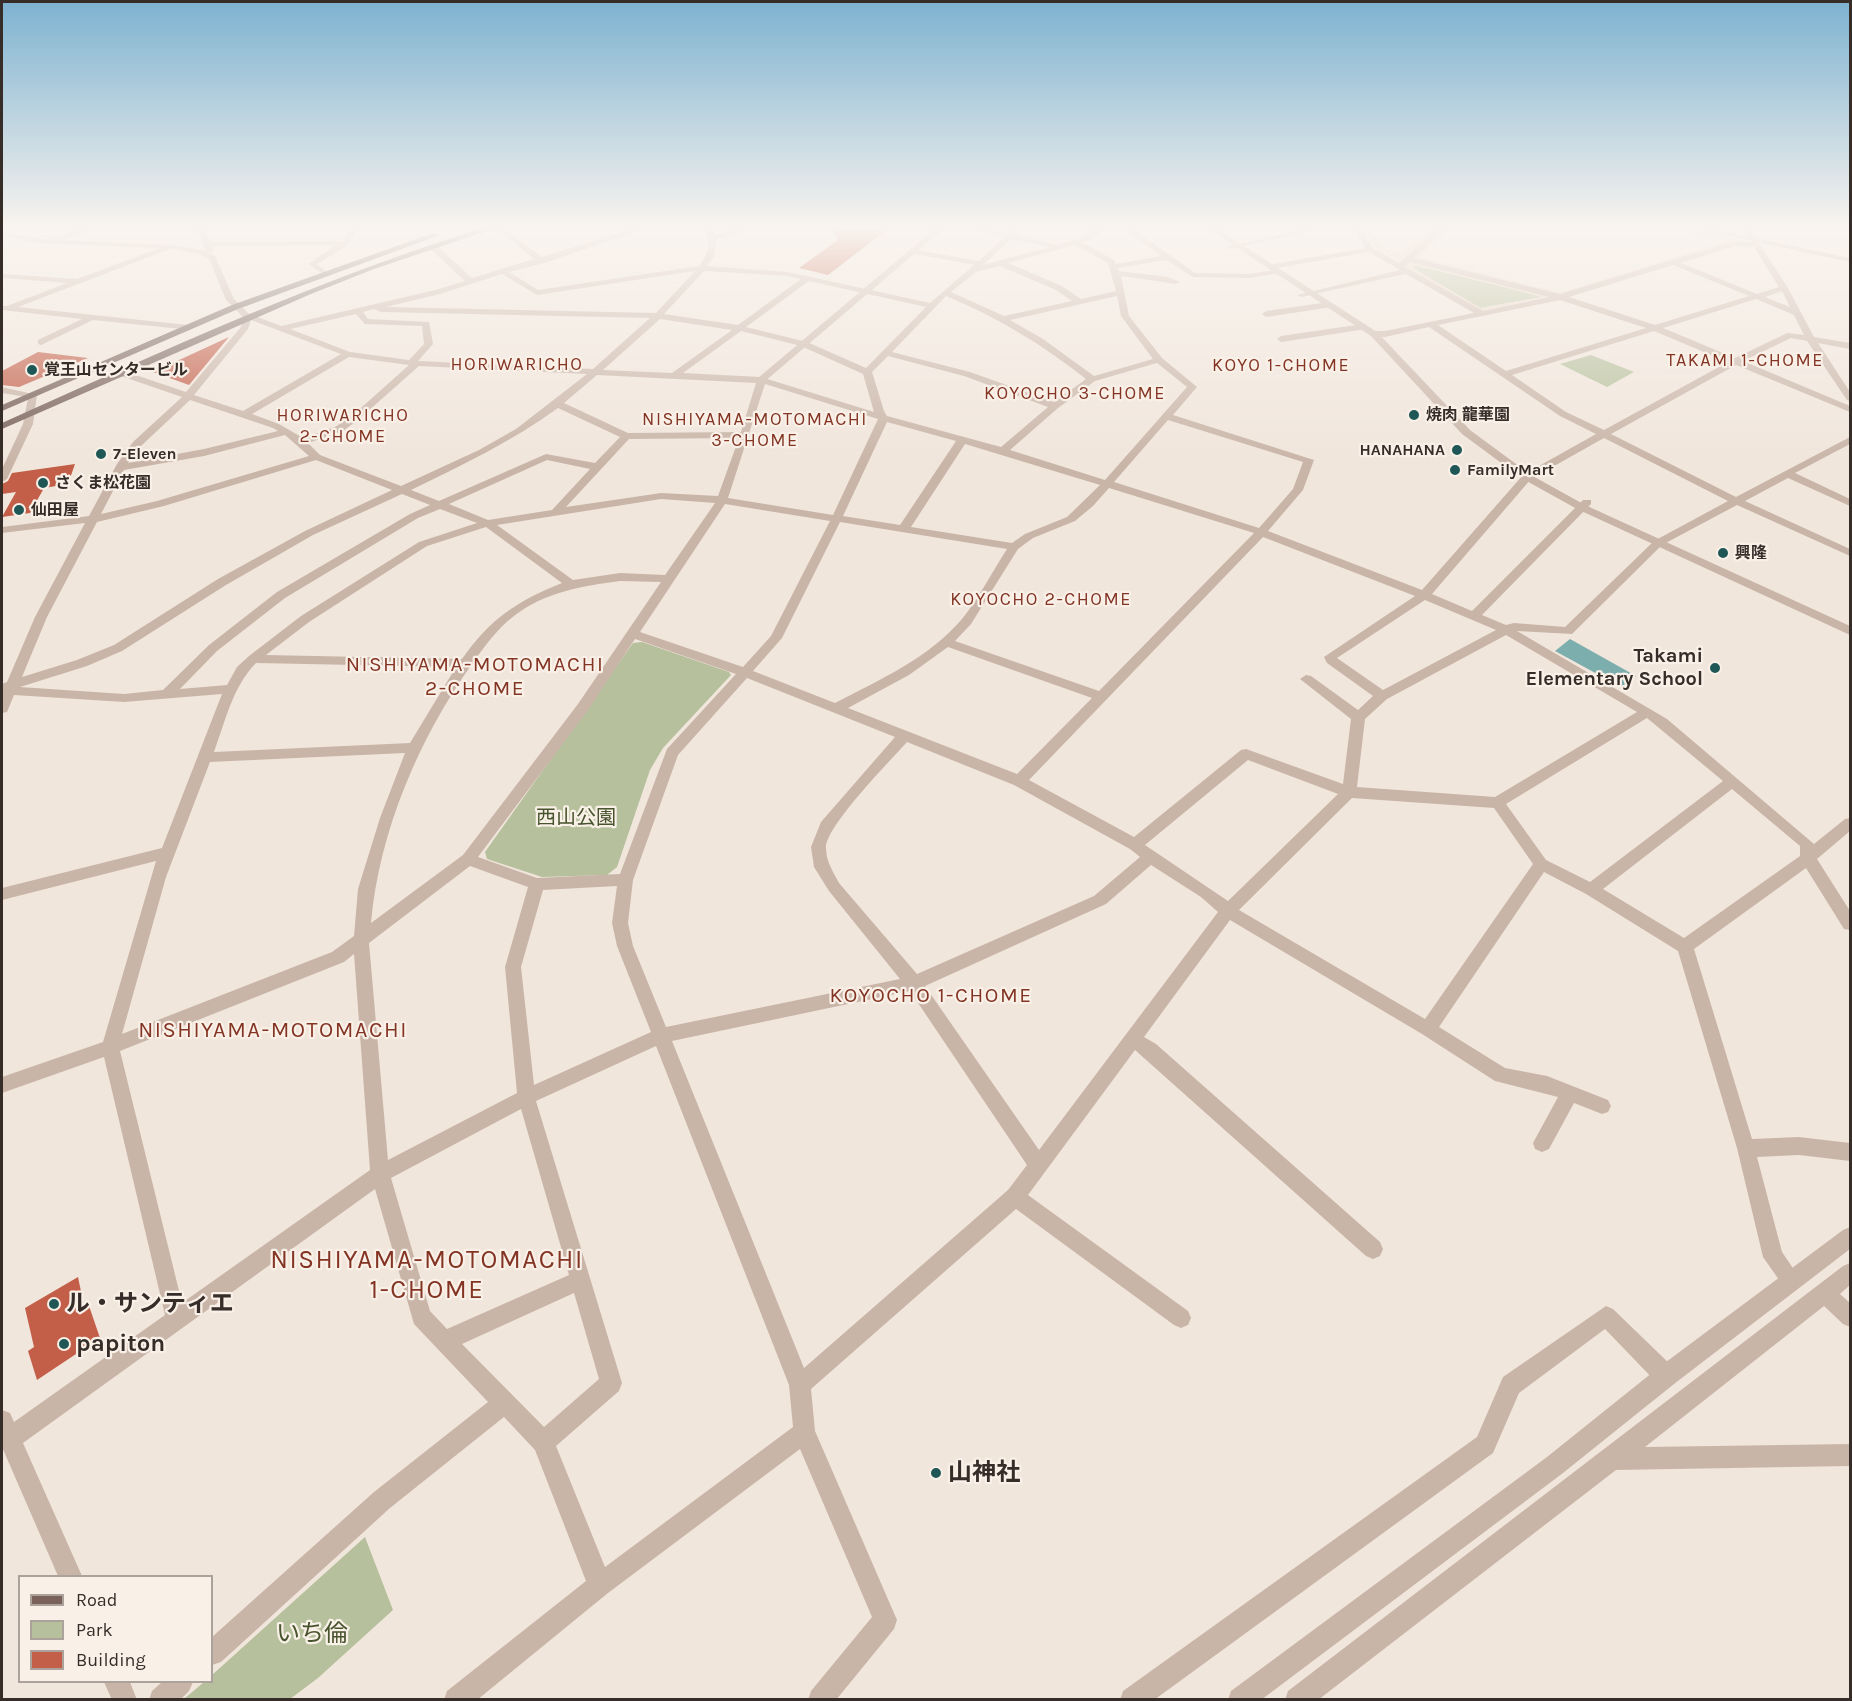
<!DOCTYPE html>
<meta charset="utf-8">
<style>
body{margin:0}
#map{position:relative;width:1852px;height:1701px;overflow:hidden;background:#f1e6dc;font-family:Karla,sans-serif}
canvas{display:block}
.frame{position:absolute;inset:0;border:3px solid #362c28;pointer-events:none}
.legend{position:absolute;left:18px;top:1575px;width:195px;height:108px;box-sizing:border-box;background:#f9f0e8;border:2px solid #aba29b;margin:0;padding:8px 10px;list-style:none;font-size:18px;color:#362c28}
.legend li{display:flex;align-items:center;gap:12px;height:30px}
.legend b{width:30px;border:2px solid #aba29b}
</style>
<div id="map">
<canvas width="1852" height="1701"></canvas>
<div class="frame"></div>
<ul class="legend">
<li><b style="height:8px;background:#78625a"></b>Road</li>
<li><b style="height:16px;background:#b6c09c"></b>Park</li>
<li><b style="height:16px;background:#c35f49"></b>Building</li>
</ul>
</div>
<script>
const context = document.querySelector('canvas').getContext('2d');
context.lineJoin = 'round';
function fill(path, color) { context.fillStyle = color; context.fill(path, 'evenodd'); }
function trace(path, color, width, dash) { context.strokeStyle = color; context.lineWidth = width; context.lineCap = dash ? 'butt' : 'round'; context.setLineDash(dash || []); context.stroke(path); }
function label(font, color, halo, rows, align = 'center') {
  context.font = font + ' Karla,"Noto Sans JP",sans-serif'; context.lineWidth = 4.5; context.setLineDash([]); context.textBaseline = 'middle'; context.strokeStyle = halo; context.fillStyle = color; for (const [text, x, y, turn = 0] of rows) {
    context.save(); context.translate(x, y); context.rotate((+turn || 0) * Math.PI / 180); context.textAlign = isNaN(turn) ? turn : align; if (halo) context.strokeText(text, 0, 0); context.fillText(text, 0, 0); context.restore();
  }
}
fill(new Path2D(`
 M1415,265l126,31 1,1 -62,11 -68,-40z
 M1591,355l43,17 -27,15 -47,-23z
 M642,642l87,30 2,3 -68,73 -13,22 -33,97 -10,8 -65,2 -55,-18 -2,-7 148,-209z
 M365,1537l28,73 -75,68 -28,21h-106l20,-17h8v-7z`), '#b6c09c');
fill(new Path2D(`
 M1362,226h6l14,22 20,5 31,-27h8l-41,35 -23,-12z
 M1447,226h6l-32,30 1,2 139,35 165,-52 -66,-15h18l67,15 -183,53 -147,-36 9,-12 15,-10z
 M1414,262l76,19 -2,2 -73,-18 -3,2 68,41 61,-11 -44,-12 1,-2 52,13 -68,15 -77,-44 4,-4z`), '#e9d6c4');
fill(new Path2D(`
 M1570,639l66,37 -15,11 -66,-36z`), '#7caead');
fill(new Path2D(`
 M831,226h61l-64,49 -29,-7 39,-28z
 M229,337l-40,48 -36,-13z
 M38,352l50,6 -69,29 -17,-2v-14z
 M75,464l-7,20 -24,4 -14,25 -28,4 14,-25 -14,2v-10l6,-3 4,-8z
 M78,1277l6,29 4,-3 12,35 -63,42 -9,-29 6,-4 -9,-39z`), '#c35f49');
fill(new Path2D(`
 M90,226h12l-52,18 -7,-2z
 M195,226h8l7,16 133,-1 9,-15h8l-12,19 -31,19 11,9 -4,2 -16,-11 28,-19 -124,1 2,5 -4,2 -4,-2z
 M448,226h8l2,3 -7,2z
 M493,226h7l42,31 98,-31h13l-108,37 -36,9 29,18 161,-24c11,-15 13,-24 2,-40h8l6,9 33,-9h14l-45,13 -3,17 -7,10 81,6 142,31 44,-38 -63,-12v-4l68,12 25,-24 -48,-11h16l36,7 7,-7h9l-9,9 43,10 25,-8 15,-11h9l-18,15 -7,1 32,18 2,4 45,-8 -41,-30h9l66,47 54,1 31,-5v4l-31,5 -56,-1 -27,-17 -48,8 1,3 49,6 12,5 -4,2 -55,-8 8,40 33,42 35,29 -24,28 141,45 -11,30 -35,41 154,59 101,-115 73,-41 -36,-18 -131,-89 -44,10 -14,-1 -1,-2 4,-3h11l89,-18 -68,-39 -105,23 -4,-2 103,-25 -31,-18 -98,17h-3v-4l97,-17 -12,-22h8l12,22 26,15 40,-37h9l-34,32 146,36 172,-52h19l-11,-16h8l40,62 26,49 36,6v6l-32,-6 32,49v9l-3,-1 -40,-59 -16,-3 -48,23 107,45v6l-114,-47 -125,69 125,63 114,-60v7l-55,29 55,26v7l-62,-28 -43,23 105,48v7l-113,-51 -75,40 -90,89 -55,-3 150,88 147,125 31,-25 5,-1v13l-33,28 33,52v19l-6,-1 -38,-61 -112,81 58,190 47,-2 51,6v18l-51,-6 -42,2 25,95 19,28 -3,7 -7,3 -7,-3 -21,-30 -26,-109 -59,-197 -92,-57 -42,-22 -105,155 66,41 42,8 61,24 3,6 -3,6 -6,2 -28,-11 -25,46 -7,3 -7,-3 -2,-6 25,-46 -63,-16 -73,-47 -192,-114 -86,117 12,7 224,198 3,7 -3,7 -7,3 -7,-3 -231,-206 -107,145 160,116 3,7 -3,7 -7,3 -7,-3 -158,-116 -205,180 4,42 82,189 -3,9 -58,71h-28l3,-9 61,-74 -72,-168 -192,144 -131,107h-33l3,-9 139,-110 -51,-131 -31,-33 -114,91 -169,154 -9,3v-28l162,-145 114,-90 -74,-78 -39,-135 -352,254 59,133h-24l-56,-129v-37l8,3 4,9 151,-107 -61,-258 -102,36v-16l101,-35 53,-181 -154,39v-12l160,-40 60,-154 -98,8 -110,-7 -7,17 -5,1v-29l5,-2 28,-65 50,-94 -83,10v-6l87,-11 28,-52 16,-22 49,-45 -67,-23v-4h6l65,22 55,-65 3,-13h6l31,12 154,-36 30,-9 -36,-33v-4h6l37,34 62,-19zM1011,239l39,8 -67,18zM1075,245l33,18 8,28 -35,8 -19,-13 -54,-23zM1735,246l19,1 25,40 -22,7 -76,-31zM1410,262l139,35 -66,14 -78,-44zM1673,265l76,31 -94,29 -86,-28zM1000,266l56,24 16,11 -68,15 -53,-24 25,-20zM695,271l-39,42 -270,-6 54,-13 62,-20 35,21zM704,271l84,5 13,3 -63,46 -74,-11zM809,281l117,26 -60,61 -59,-26 -61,-15zM1782,291l8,16 -25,-10zM946,296c51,21 97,49 140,83l-32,23 -84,-30 -78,-20zM1117,296l4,20 32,43 -59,17 -51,-37 -33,-19zM1756,299l38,16 10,20 -17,-2 -52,25 -72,-30zM1560,300l86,28 -140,43 -68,-46zM374,309l7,3 269,6 -57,51 -175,-8 15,-17 -4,-22 -61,-3 -5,-7zM356,314l9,10 57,2 2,18 -15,16 -59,-8 -60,-23zM660,319l72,11 -60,43 -69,-3zM251,320l90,34 -98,57 -49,-16 54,-66zM741,331l60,15 62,28 11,38 -113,-35 -78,-4zM1654,331l74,31 -124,68 -38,-18 -54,-37zM888,356l76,20 84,31 -47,40 -114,-31 -3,-5 -12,-39zM349,357l60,8 -57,51 -17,11 -32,11 -24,-14 -27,-10zM1157,363l30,24 -82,93 -95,-30 48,-42 37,-27zM419,366l168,8 -71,55 -37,21 -78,36 -81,-31 -12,-12 35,-12 15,-11zM597,375l159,8 -15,49 -113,1 -64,-30zM765,384l113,35 -45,96 -105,-17zM190,400l83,28 5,3 -74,18 -76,14 13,-17zM558,408l62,29 -25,26 -49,-9 -107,47 -28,-11c51,-25 100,-48 147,-82zM1168,420l135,42 -10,27 -34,39 -145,-46zM887,422l69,19 -56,84 -57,-9zM285,435l24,21 -152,45 -56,13 23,-44 80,-14zM739,438l-21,58 -57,-3 -95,14 63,-68zM1604,438l124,63 -74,40 -89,86 -51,-4 -8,2 -24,-10 109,-111v-4h-8l-111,111 -40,-17 99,-115zM965,444l135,41 -33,32 -42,17 -13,9 -101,-16zM316,460l76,30 -87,41 -87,48 -104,66 -37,15 -55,17 25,-60 50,-95 67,-16zM547,460l43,9 -38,41 -64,10 -39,-16zM1109,488l145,45 -155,158 -144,-50 16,-17 47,-75 15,-11 42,-17 18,-15zM402,494l28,11 -20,9 -133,78 -68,53 -46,45 -39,4 -104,-7 67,-21 35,-15 104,-66 87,-50zM661,499l54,4 -50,72 -45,-2 -47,7 -76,-55zM725,504l105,17 -59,115 -28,31 -103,-35zM440,509l37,14 -58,19 -118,74 -52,40 -12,11 -10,18 -47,4 37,-38 68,-53 133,-80zM840,522l167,27c-15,23 -28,49 -45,70 -33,39 -83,61 -127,84l-82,-32 29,-33zM486,527l76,56c-45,18 -72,36 -100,76l-196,-4 43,-33 118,-76zM1263,537l152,59 -91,61 3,6 46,33 -15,14 -47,-34 -5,-1 -6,4 51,40 -8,65 -97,-35 -5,1 -107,87 -105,-57zM620,581l41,1 -83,122 -115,151 -92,68c8,-91 48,-185 101,-259 12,-17 25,-35 42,-48 31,-24 68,-30 106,-35zM1425,600l71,30 -113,60 -46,-32zM1506,635l131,77 -142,85 -138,-10 8,-68 22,-20zM635,639l101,35 -69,75 -47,125 -83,4 -59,-21 110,-147zM948,647l144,51 -75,76 -169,-66 61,-33zM256,663l200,4 -46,76 -196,9c11,-30 19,-66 42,-89zM747,678l148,59 -74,85 -10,25 3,20 15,24 71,88 -234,48 -33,-81 -5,-23 5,-43 45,-125zM1647,718l76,63 -133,101 -44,-22 -40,-56zM907,742l107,43 116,64 10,8 -46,39 -177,78 -78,-91c-6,-11 -13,-22 -13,-35 -1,-21 64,-87 81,-106zM405,753l-25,65 -22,71 -4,47 -22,16 -210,82 44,-157 44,-115zM1248,760l90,34 -110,107 -83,-56zM1732,789l68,57v10l-116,82 -81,-49zM1352,798l142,10 39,56 -108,155 -186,-109zM1151,865l50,32 17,15 -179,238 -114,-164 181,-82zM470,866l58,21 -23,80 12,126 -129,67 -19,-217zM617,886l-5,37 5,23 34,86 -117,53 -13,-118 22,-77zM354,954l16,216 -188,133 -62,-252 224,-89zM910,991l117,174 -19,25 -204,178 -132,-327zM656,1046l133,339 4,42 -188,140 -49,-121 63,-55 3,-8 -86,-282zM521,1109l48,166 -122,54 -17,-18 -39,-133zM574,1293l25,86 -55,48 -82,-83z
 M1319,226h16l-105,23 -4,-2z
 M168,245l7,2 -157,60 170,18 3,1v4l-98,-10 -52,25 -3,-1v-4l44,-21 -80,-9v-4h5l60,-23 -65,-5v-4l75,5z
 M1329,302l4,3 -1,2 -66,10 -4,-3 4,-3z
 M1363,324l3,1v4l-85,13 -4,-3 4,-3z
 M2,387l35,8 -5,3 -30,-5z
 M1850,1263v22l-10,9 10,9v24l-7,-3 -19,-18 -179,141 205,-3v22l-234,4 -298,230h-33l3,-9 555,-425z
 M1606,1306l7,3 61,59 3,8 -3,8 -8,3 -8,-3 -53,-55 -86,64 -26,60 -339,247h-34l3,-9 354,-254 26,-60z
 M104,1682h26l7,18h-25z
 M162,1682h31l-4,9 -9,9h-31l3,-9z`), '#c9b5a8');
fill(new Path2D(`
 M938,226h9l-183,156h-6v-4z
 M1204,226h9l164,106 93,98 61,45 54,30 265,121v9l-273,-126 -54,-30 -61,-45 -91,-98z
 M1682,226h16l152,32v4z
 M2,232l38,7 131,6 33,5 11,6 19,43 17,17 -7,2 -18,-18 -17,-41 -10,-5 -28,-5 -131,-6 -38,-7z
 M29,393l8,2 -4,29 -26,55 -5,3v-13l21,-45z
 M1850,1227v22l-176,135 -111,89 -302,227h-33l3,-9 316,-234 111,-89 185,-138z`), '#c9b5a8');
fill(new Path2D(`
 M489,226h13l-128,43 -63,25 -309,135v-6c160,-72 319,-145 487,-197z
 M433,233l7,2 -202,74 -236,102v-6l230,-100z`), '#78625a');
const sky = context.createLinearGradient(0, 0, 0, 464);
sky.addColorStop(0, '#7db2d0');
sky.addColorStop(0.49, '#f9f4ef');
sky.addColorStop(1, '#f9f4ef00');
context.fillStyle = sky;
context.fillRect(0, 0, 1852, 464);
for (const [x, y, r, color] of [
 [32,370,6,"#1f5757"],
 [1414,415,6,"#1f5757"],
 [1457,450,6,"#1f5757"],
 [101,454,6,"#1f5757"],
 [1455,470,6,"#1f5757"],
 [43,483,6,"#1f5757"],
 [19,510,6,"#1f5757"],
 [1723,553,6,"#1f5757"],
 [1715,668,6,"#1f5757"],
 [54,1304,6,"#1f5757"],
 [64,1344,6,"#1f5757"],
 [936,1473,6,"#1f5757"]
]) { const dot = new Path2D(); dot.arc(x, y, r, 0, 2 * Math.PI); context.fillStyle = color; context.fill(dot); trace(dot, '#f9f0e8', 2); }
label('bold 16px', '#362c28', '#f9f0e8', [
 ["覚王山センタービル",44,370],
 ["焼肉 龍華園",1426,415],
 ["HANAHANA",1445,450,"right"],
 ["7-Eleven",113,454],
 ["FamilyMart",1467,470],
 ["さくま松花園",55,483],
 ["仙田屋",31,510],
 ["興隆",1735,553]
], 'left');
context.letterSpacing = '1.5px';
label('18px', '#833423', '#f9f0e8', [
 ["TAKAMI 1-CHOME",1745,361],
 ["KOYO 1-CHOME",1281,366],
 ["KOYOCHO 3-CHOME",1075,394],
 ["HORIWARICHO",343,416],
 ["2-CHOME",343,437],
 ["NISHIYAMA-MOTOMACHI",755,420],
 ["3-CHOME",755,441],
 ["KOYOCHO 2-CHOME",1041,600]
]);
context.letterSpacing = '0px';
context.letterSpacing = '1.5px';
label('18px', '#833423', '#f9f0e8', [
 ["HORIWARICHO",517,365]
]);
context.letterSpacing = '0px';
label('bold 20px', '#362c28', '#f9f0e8', [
 ["Takami",1703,656],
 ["Elementary School",1703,679]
], 'right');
label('20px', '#48542d', '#f9f0e8', [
 ["西山公園",576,818]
]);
context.letterSpacing = '1.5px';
label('21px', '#833423', '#f9f0e8', [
 ["NISHIYAMA-MOTOMACHI",475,665],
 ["2-CHOME",475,689],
 ["KOYOCHO 1-CHOME",931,996]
]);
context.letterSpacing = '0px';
context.letterSpacing = '1.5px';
label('22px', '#833423', '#f9f0e8', [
 ["NISHIYAMA-MOTOMACHI",273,1031]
]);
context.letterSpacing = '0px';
label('bold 24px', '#362c28', '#f9f0e8', [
 ["ル・サンティエ",66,1304],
 ["papiton",76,1344],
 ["山神社",948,1473]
], 'left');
label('24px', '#48542d', '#f9f0e8', [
 ["いち倫",312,1634]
]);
context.letterSpacing = '1.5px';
label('26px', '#833423', '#f9f0e8', [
 ["NISHIYAMA-MOTOMACHI",427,1261],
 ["1-CHOME",427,1291]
]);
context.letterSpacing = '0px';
</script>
